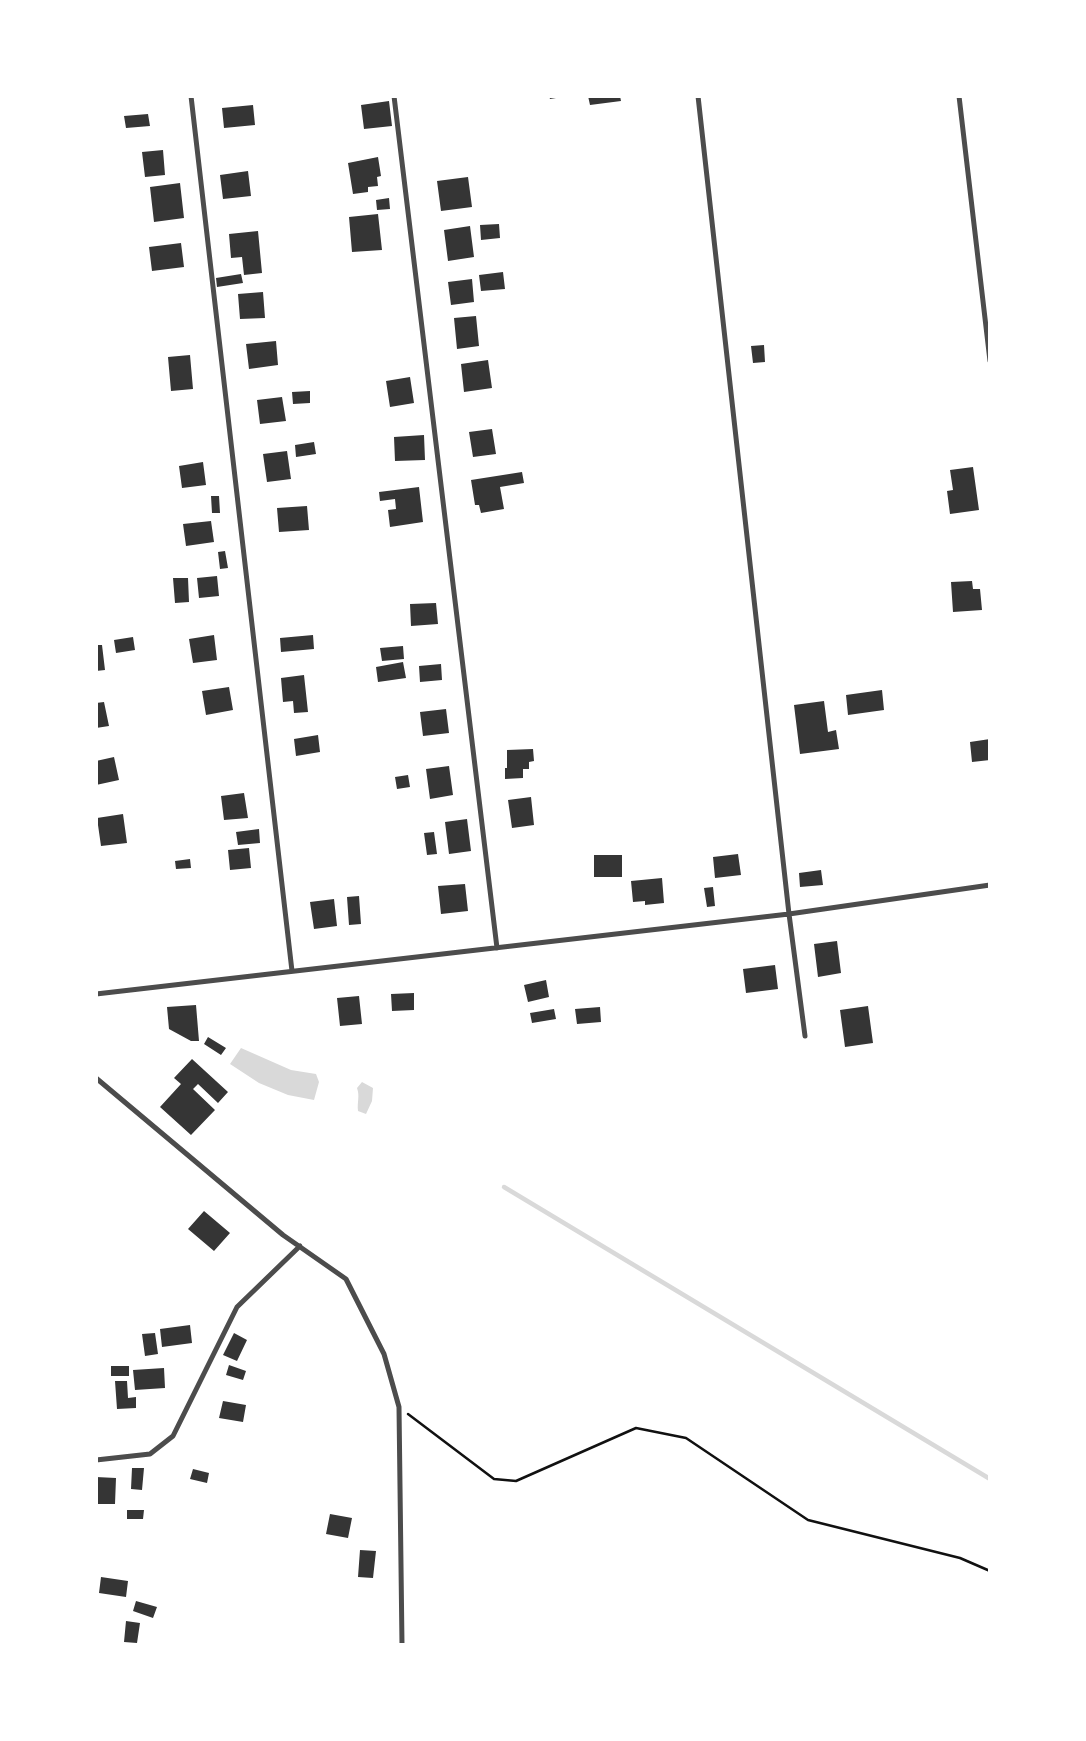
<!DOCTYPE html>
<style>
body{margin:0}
#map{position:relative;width:1086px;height:1741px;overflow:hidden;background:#fff;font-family:"Exo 2",sans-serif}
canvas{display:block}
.frame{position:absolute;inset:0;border:98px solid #fff;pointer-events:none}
</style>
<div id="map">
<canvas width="1086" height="1741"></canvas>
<div class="frame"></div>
</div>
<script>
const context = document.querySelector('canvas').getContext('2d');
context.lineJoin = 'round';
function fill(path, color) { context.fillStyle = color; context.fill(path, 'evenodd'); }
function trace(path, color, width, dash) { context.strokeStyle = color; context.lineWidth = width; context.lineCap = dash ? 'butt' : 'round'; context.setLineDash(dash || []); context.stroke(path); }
fill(new Path2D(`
 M241,1048l50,22 25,4 3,8 -5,18 -26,-5 -29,-12 -29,-19z
 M362,1082l11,6 -1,13 -6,13 -8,-3c-1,-9 2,-15 -1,-23z`), '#d9d9d9');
trace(new Path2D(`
 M504,1187l486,292`), '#d9d9d9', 4.5);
fill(new Path2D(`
 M549,96h13v1l-12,2z
 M588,96h32l1,5 -31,4z
 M389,101l3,25 -28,3 -3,-24z
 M253,105l2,20 -31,3 -2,-20z
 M148,114l2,12 -24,2 -2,-12z
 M163,150l2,25 -20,2 -3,-25z
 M378,157l3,19 -4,1 1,9 -10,1v5l-15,2 -5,-31z
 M248,171l3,25 -28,3 -3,-24z
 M468,177l4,30 -31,4 -4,-30z
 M180,183l4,35 -30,4 -4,-35z
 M389,198l1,11 -13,1 -1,-10z
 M378,214l4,36 -30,2 -3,-35z
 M499,224l1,14 -19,2 -1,-15z
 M470,226l4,31 -26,4 -4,-31z
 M258,231l4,42 -18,2 -2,-18 -11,1 -2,-24z
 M181,243l3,24 -32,4 -3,-24z
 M503,272l2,17 -24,2 -2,-16z
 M241,274l2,9 -26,4 -1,-9z
 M472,279l2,23 -23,3 -3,-23z
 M263,292l2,26 -25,1 -2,-25z
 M476,316l3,30 -22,3 -3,-31z
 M276,341l2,24 -29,4 -3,-25z
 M764,345l1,17 -12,1 -2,-17z
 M190,355l3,34 -22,2 -3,-34z
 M488,360l4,28 -28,4 -3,-28z
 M410,377l4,26 -24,4 -4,-26z
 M310,391v12l-17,1 -1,-12z
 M282,397l4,24 -26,3 -3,-24z
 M492,429l4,25 -23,3 -4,-25z
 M424,435l1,25 -30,1 -1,-24z
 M314,442l2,12 -20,3 -1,-12z
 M287,451l4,28 -24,3 -4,-28z
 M203,462l3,23 -24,3 -3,-22z
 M973,467l6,43 -29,4 -3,-23 6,-1 -3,-20z
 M522,472l2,11 -24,4 4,22 -23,4 -2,-8h-4l-4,-25z
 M419,487l4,35 -33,5 -2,-17 8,-1 -1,-10 -15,2 -1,-9z
 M211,496h8l1,17h-8z
 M307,506l2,24 -30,2 -2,-24z
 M211,521l3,21 -28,4 -3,-22z
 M225,551l3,17 -8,1 -2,-17z
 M217,576l2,20 -20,2 -2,-20z
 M173,578h15l1,24 -14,1z
 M972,581l1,8h7l2,21 -29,2 -2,-30z
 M436,603l2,21 -27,2 -1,-22z
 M214,635l3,25 -24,3 -4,-24z
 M313,635l1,14 -33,3 -1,-14z
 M133,637l2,13 -19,3 -2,-13z
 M96,645h6l3,25 -9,1z
 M403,646l1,13 -22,2 -2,-13z
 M403,662l3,16 -28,4 -2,-15z
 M441,664l1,16 -22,2 -1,-16z
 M304,675l4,37 -14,1 -1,-12 -10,1 -2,-24z
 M229,687l4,23 -27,5 -4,-24z
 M882,690l2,20 -36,5 -2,-20z
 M824,701l4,31 8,-2 3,19 -39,5 -6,-49z
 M104,702l5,24 -13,2v-25z
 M446,709l3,24 -26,3 -3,-24z
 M318,735l2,17 -24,4 -2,-17z
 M990,739v21l-18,2 -2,-20z
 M533,749l1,12 -5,1v7h-6v9l-18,1v-11h2v-18z
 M114,757l5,23 -23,5v-24z
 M449,766l4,29 -23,4 -4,-30z
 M408,775l2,12 -13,2 -2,-12z
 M244,793l4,25 -24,2 -3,-24z
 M531,797l3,28 -22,3 -4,-28z
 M123,814l4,29 -26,3 -4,-28z
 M467,819l4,32 -22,3 -4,-32z
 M259,829l1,14 -22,2 -2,-13z
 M434,832l3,22 -10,1 -3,-22z
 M249,848l2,20 -21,2 -2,-20z
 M738,854l3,21 -26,3 -2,-21z
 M594,855h28v22h-28z
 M190,859l1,9 -15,1 -1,-8z
 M821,870l2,15 -23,2 -1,-14z
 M662,878l2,25 -19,2v-4l-12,1 -2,-21z
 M465,884l3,27 -27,3 -3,-28z
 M713,887l2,19 -8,1 -3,-19z
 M359,896l2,28 -12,1 -2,-28z
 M334,899l3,27 -23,3 -4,-27z
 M837,941l4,32 -23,4 -4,-33z
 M775,965l3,24 -32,4 -3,-24z
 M546,980l3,17 -21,5 -4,-17z
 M414,993v17l-22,1 -1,-17z
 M359,996l3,28 -22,2 -3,-28z
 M196,1005l3,36h-8l-22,-12 -2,-22z
 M868,1006l5,37 -28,4 -5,-37z
 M600,1007l1,15 -24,2 -2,-15z
 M554,1009l2,10 -24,4 -2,-10z
 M208,1037l18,11 -5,7 -17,-11z
 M192,1059l36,33 -10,11 -20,-19 -5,5 22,21 -24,25 -31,-28 21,-23 -7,-6z
 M204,1211l26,22 -16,18 -26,-22z
 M190,1325l2,18 -30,4 -2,-18z
 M155,1333l3,21 -13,2 -3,-22z
 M234,1333l13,7 -10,21 -14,-6z
 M229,1365l17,6 -3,9 -17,-5z
 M111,1366h18v10h-18z
 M164,1368l1,20 -30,2 -2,-20z
 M115,1381h12l1,17 8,-1v11l-19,1z
 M223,1401l23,4 -3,17 -24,-4z
 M132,1468h12l-2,22 -11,-1z
 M193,1469l16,4 -2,10 -17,-4z
 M96,1477l20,1 -1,26h-19z
 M127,1510h17l-1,9h-16z
 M330,1514l22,4 -4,20 -22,-4z
 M360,1550l16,1 -3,27 -15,-1z
 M101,1577l27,4 -2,16 -27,-4z
 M136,1601l21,6 -4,11 -20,-7z
 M126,1621l14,2 -3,20 -13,-1z`), '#353535');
trace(new Path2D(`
 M408,1414l86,65 22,2 120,-53 50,10 122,82 152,38 30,13`), '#111', 2.5);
trace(new Path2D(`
 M191,96l101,875
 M394,96l103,852
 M698,96l91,818 16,122
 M959,96l31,265
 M96,994l693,-80 201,-29
 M96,1078l187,157 63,44 38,75 15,53 3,238
 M96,1460l54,-6 23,-18 64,-129 63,-61`), '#4c4c4c', 5);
</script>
